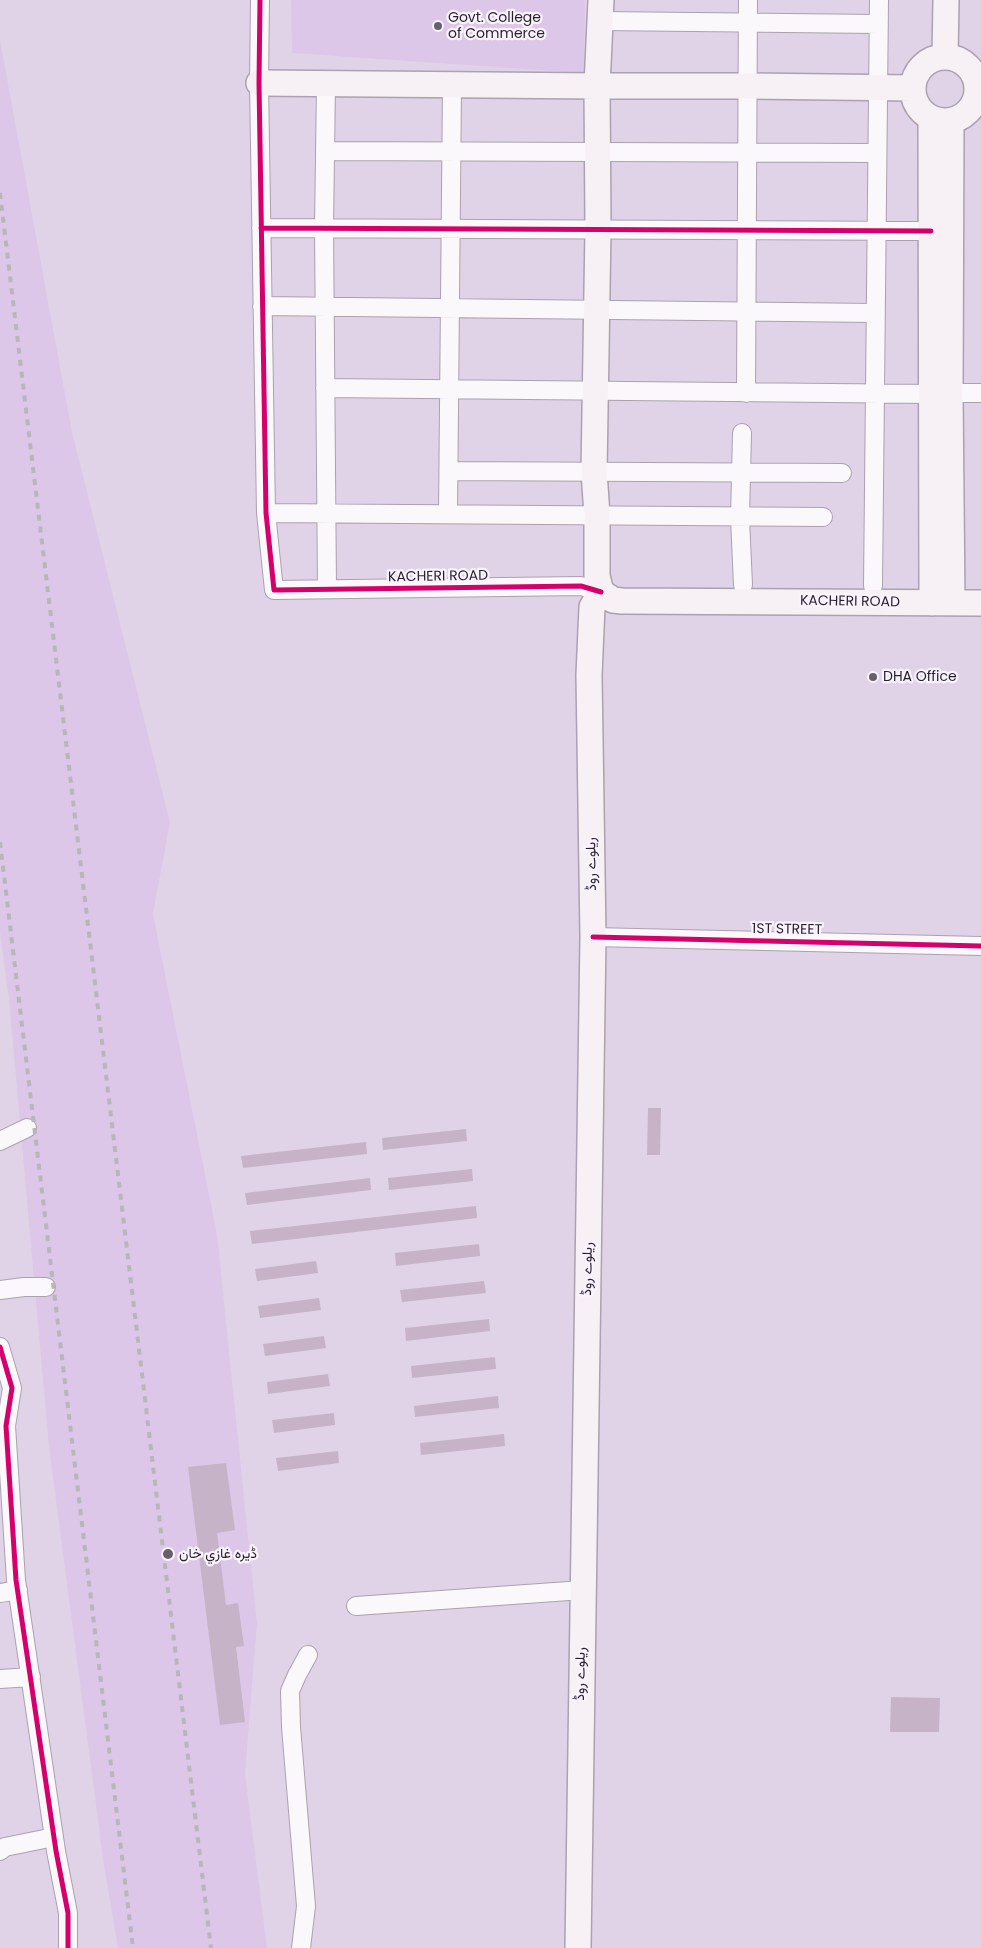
<!DOCTYPE html>
<meta charset="utf-8">
<style>
body{margin:0}
canvas{display:block;background:#e0d3e7}
</style>
<canvas width="981" height="1948"></canvas>
<script>
const context = document.querySelector('canvas').getContext('2d');
context.lineJoin = 'round';
function fill(path, color) { context.fillStyle = color; context.fill(path, 'evenodd'); }
function trace(path, color, width, dash) { context.strokeStyle = color; context.lineWidth = width; context.lineCap = dash ? 'butt' : 'round'; context.setLineDash(dash || []); context.stroke(path); }
function label(font, color, halo, rows, align = 'center') {
  context.font = font + ' Poppins,Vazirmatn,sans-serif'; context.lineWidth = 4.5; context.setLineDash([]); context.textBaseline = 'middle'; context.strokeStyle = halo; context.fillStyle = color; for (const [text, x, y, turn = 0] of rows) {
    context.save(); context.translate(x, y); context.rotate((+turn || 0) * Math.PI / 180); context.textAlign = isNaN(turn) ? turn : align; if (halo) context.strokeText(text, 0, 0); context.fillText(text, 0, 0); context.restore();
  }
}
fill(new Path2D(`
 M291,0h294l-1,73 -292,-20z
 M0,40l72,392 98,390 -17,92 64,320 40,390 -12,150 22,174h-149l-14,-82 -55,-419 -40,-447 -9,-68z`), '#dcc7e8');
fill(new Path2D(`
 M648,1108h13l-1,47h-13z
 M466,1129l1,12 -84,9 -1,-12z
 M366,1142l1,12 -124,14 -2,-12z
 M472,1169l1,12 -84,9 -1,-12z
 M370,1178l1,12 -124,15 -2,-12z
 M476,1206l1,12 -225,26 -2,-13z
 M479,1244l1,12 -84,10 -1,-13z
 M316,1261l2,12 -61,8 -2,-12z
 M484,1281l2,12 -84,9 -2,-12z
 M319,1298l2,12 -61,8 -2,-12z
 M489,1319l1,12 -84,10 -1,-13z
 M324,1336l2,12 -61,8 -2,-12z
 M495,1357l1,12 -84,9 -1,-12z
 M328,1374l2,12 -62,8 -1,-12z
 M498,1396l1,12 -84,9 -1,-11z
 M334,1413l1,12 -61,8 -2,-13z
 M504,1434l1,12 -84,9 -1,-12z
 M338,1451l1,12 -61,8 -2,-13z
 M226,1463l9,67 -18,3 9,72 12,-2 6,43 -8,1 9,75 -25,3 -32,-258z
 M891,1697l49,1 -1,34h-49z`), '#c6b3c7');
const street = new Path2D(`
 M260,0l-1,83 7,430 8,77 307,-4 20,6
 M601,21l277,3
 M326,83l-2,144 3,362
 M325,151l552,2
 M261,228l670,3
 M262,306l613,7
 M325,388l607,6
 M746,393l2,-393
 M950,393h31
 M742,433l-2,85 3,67
 M449,471l393,2
 M266,513l557,4
 M448,514l4,-429
 M873,586l6,-586
 M593,937l388,9
 M0,1141l27,-13
 M0,1290l24,-3h22
 M0,1347l12,41 -6,38 10,154 40,271 12,62v35
 M0,1593l18,-3
 M356,1606l227,-16
 M0,1679l31,-2
 M0,1851l5,-4 49,-10
 M301,1948l5,-42 -15,-179 -1,-36 7,-16 11,-20`);
const secondary = new Path2D(`
 M601,0l-4,86 1,143 -4,243 3,43v61l4,16
 M945,57l1,-57
 M913 89a32 32 0 1 1 64 0a32 32 0 1 1-64 0Z
 M259,83l338,3h152l163,2
 M931,118l1,485
 M951,121l-1,272 2,210
 M601,592l12,8 9,1 359,2
 M578,1948l15,-1011 -4,-262 3,-68 9,-15`);
trace(street, '#aba1b0', 20);
trace(secondary, '#aba1b0', 28);
trace(street, '#faf8fb', 18);
trace(secondary, '#f7f1f5', 25);
trace(new Path2D(`
 M0,193l211,1755
 M0,842l133,1106`), '#b9b6bb', 4, [6, 6]);
trace(new Path2D(`
 M260,0l-1,83 7,430 8,77 307,-4 20,6
 M261,228l670,3
 M593,937l388,9
 M0,1347l12,41 -6,38 10,154 40,271 12,62v35`), '#d6006c', 5);
for (const [x, y, r, color] of [
 [438,26,5,"#685e6d"],
 [873,677,5,"#685e6d"],
 [168,1554,6,"#685e6d"]
]) { const dot = new Path2D(); dot.arc(x, y, r, 0, 2 * Math.PI); context.fillStyle = color; context.fill(dot); trace(dot, '#faf3fe', 2); }
label('14px', '#271f2c', '#faf3fe', [
 ["Govt. College",448,18],
 ["of Commerce",448,34],
 ["DHA Office",883,677],
 ["ڈيره غازي خان",179,1554]
], 'left');
label('14px', '#271f2c', '#faf3fe', [
 ["KACHERI ROAD",438,577,-1],
 ["KACHERI ROAD",850,602,1],
 ["ریلوے روڈ",592,864,-91],
 ["1ST STREET",787,930,1],
 ["ریلوے روڈ",588,1269,-89],
 ["ریلوے روڈ",581,1674,-89]
]);
</script>
